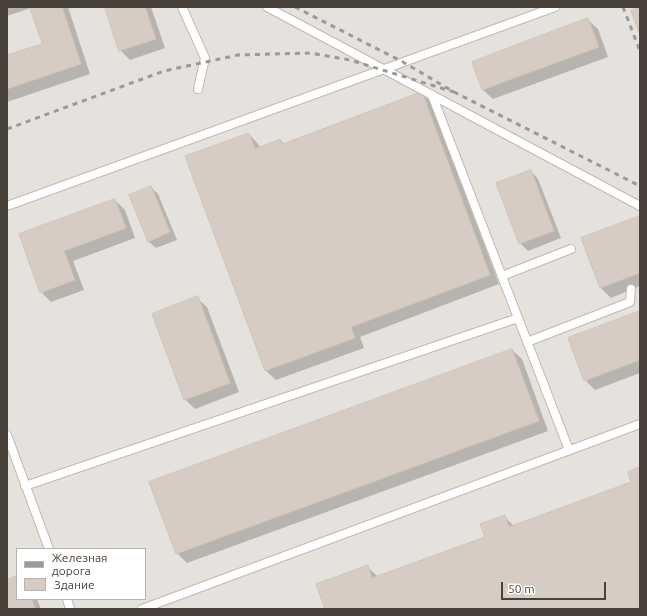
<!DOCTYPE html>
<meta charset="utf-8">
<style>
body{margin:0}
#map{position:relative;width:647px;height:616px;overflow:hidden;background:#f5f2ec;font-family:Ubuntu,sans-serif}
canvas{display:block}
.frame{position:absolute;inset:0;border:8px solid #49423a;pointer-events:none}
.legend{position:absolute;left:16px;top:548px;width:130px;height:52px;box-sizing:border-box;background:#fff;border:1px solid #b6b3b0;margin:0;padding:5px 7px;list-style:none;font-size:12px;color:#49423a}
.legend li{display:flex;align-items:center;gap:8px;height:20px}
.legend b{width:20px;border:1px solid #b6b3b0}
.scale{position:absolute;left:501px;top:582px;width:105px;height:18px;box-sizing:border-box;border:2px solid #49423a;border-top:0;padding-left:5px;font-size:12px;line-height:14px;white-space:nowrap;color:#49423a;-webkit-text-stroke:3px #fff;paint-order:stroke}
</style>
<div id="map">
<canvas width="647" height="616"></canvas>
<div class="frame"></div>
<ul class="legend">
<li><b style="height:5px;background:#9a9a9a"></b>Железная дорога</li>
<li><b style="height:11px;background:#d6ccc3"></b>Здание</li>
</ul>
<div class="scale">50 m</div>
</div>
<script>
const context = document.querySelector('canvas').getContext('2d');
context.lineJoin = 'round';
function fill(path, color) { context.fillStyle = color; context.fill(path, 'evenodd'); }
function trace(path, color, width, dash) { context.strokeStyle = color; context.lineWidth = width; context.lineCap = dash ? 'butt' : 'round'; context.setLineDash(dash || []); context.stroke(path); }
fill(new Path2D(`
 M7,7h633v602h-633zM17,549h128v50h-128z`), '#e5e1dd');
fill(new Path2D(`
 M7,7h61l22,67 -83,28v-46l36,-12 -12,-36 -24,8z
 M106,7h45l14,41 -35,12 -10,-10z
 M588,20l10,9 10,28 -115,42 -10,-9 -10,-28z
 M422,93l9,10 68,181 -139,53 4,11 -88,32 -10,-9 -80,-214 63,-23 9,10 2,4 20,-8 5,5z
 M531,171l7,8 23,59 -33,13 -8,-8z
 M151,187l7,7 19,46 -21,8 -8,-7z
 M115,200l10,10 10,28 -62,23 11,29 -33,12 -10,-10 -21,-57z
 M640,217v69l-29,12 -10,-10 -19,-49z
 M197,298l10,9 32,85 -44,17 -10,-10z
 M640,312v61l-45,17 -10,-10z
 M512,350l10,9 26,72 -361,132 -10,-10z
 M640,468v141h-314l41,-43 11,11 108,-40 19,-20 9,9 119,-43z
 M17,577v22h20l4,10h-34v-28z`), '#0003');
const building = new Path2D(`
 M30,7h32l19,57 -74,25v-34l35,-11z
 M105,7h40l11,32 -37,12z
 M640,7v28l-9,-24z
 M588,18l11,29 -117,43 -10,-28z
 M422,92l68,183 -139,52 4,11 -90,33 -80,-215 64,-23 6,16 25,-10 2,5z
 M531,170l23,61 -35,13 -23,-61z
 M151,186l19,46 -22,10 -19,-47z
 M115,199l11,29 -62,23 11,29 -35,13 -21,-59z
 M640,216v57l-40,15 -19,-50z
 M198,296l32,87 -46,17 -32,-86z
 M640,311v49l-56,21 -16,-43z
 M512,349l27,72 -363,133 -27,-72z
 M640,467v142h-315l-9,-25 52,-19 4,13 113,-41 -5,-13 25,-9 4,12 122,-45 -3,-10z
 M17,576v23h15l3,10h-28v-29z`);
fill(building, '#d6ccc3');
trace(building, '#d0c4b6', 1);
const service = new Path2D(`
 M182,7l23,51 -7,31
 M267,7l373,199
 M432,95l137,355
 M7,206l548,-199
 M502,276l69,-27
 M527,342l103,-40 1,-13
 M7,435l42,114
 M25,486l493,-168
 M67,599l3,10
 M142,609l498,-185`);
trace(service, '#c0b8af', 10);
trace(service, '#fff', 8);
trace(new Path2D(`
 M295,7l108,55 51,30 186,94
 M623,7l17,44
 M7,129l157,-58 74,-16 72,-2 40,7 104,32`), '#9a9a9a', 3, [5, 5]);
</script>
